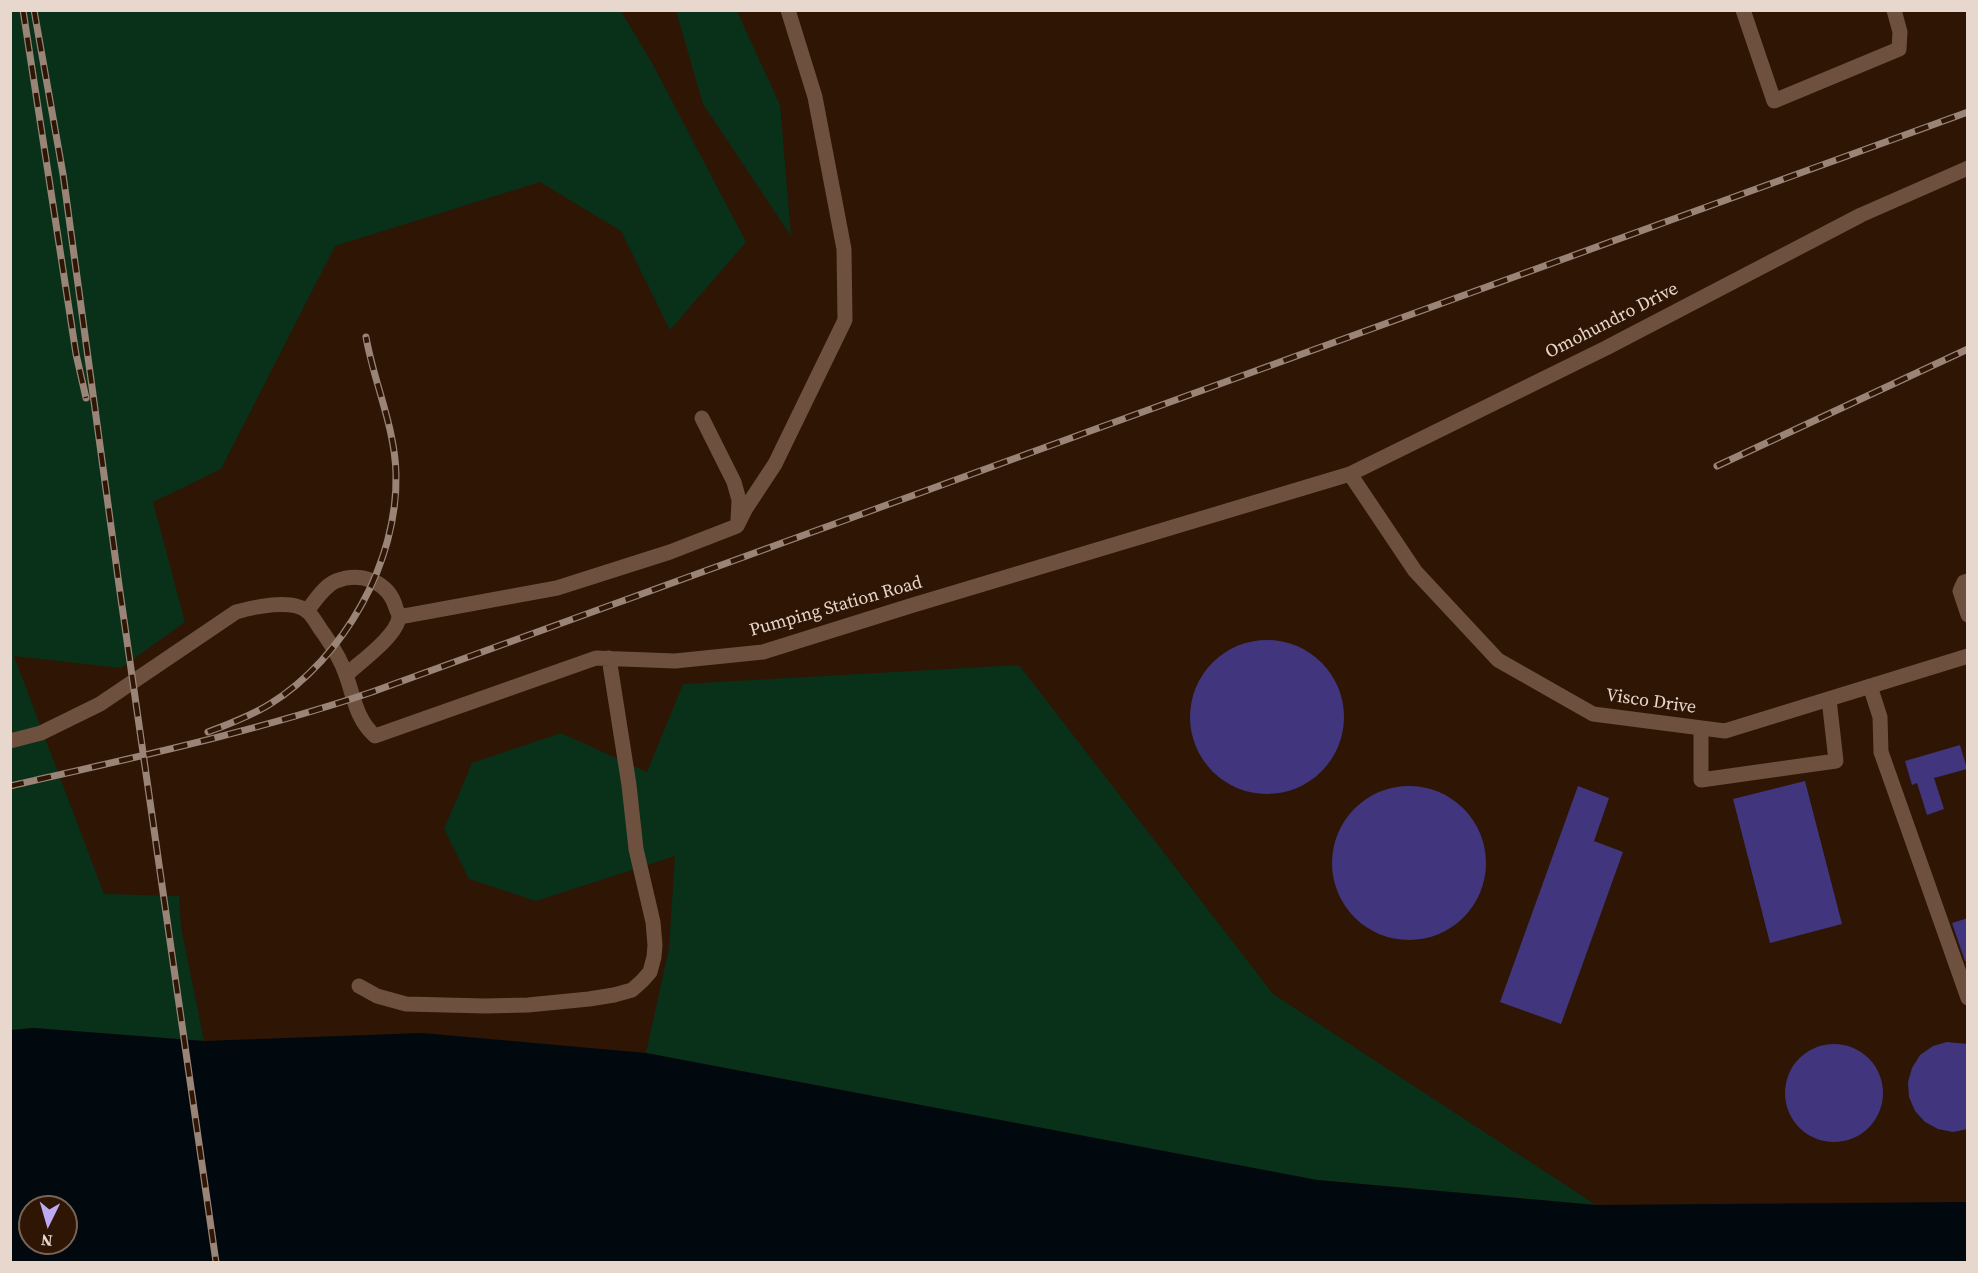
<!DOCTYPE html>
<style>
body{margin:0}
#map{position:relative;width:1978px;height:1273px;overflow:hidden;background:#2e1504;font-family:"Source Serif 4",serif}
canvas{display:block}
.frame{position:absolute;inset:0;border:12px solid #e8d7cc;pointer-events:none}
.north{position:absolute;left:18px;top:1195px;width:60px;height:60px;box-sizing:border-box;background:#2e1504;border:2px solid #786354;border-radius:50%;rotate:185deg;font-size:16px;font-weight:700;line-height:24px;text-align:center;color:#e8d7cc}
.north::after{content:'';display:block;margin:auto;width:21px;height:27px;background:#bcaaf5;clip-path:polygon(50% 0,100% 100%,50% 72%,0 100%)}
</style>
<div id="map">
<canvas width="1978" height="1273"></canvas>
<div class="frame"></div>
<div class="north">N</div>
</div>
<script>
const context = document.querySelector('canvas').getContext('2d');
context.lineJoin = 'round';
function fill(path, color) { context.fillStyle = color; context.fill(path, 'evenodd'); }
function trace(path, color, width, dash) { context.strokeStyle = color; context.lineWidth = width; context.lineCap = dash ? 'butt' : 'round'; context.setLineDash(dash || []); context.stroke(path); }
function label(font, color, halo, rows, align = 'center') {
  context.font = font + ' "Source Serif 4",serif'; context.lineWidth = 5; context.setLineDash([]); context.textBaseline = 'middle'; context.strokeStyle = halo; context.fillStyle = color; for (const [text, x, y, turn = 0] of rows) {
    context.save(); context.translate(x, y); context.rotate((+turn || 0) * Math.PI / 180); context.textAlign = isNaN(turn) ? turn : align; if (halo) context.strokeText(text, 0, 0); context.fillText(text, 0, 0); context.restore();
  }
}
fill(new Path2D(`
 M11,11h610l31,52 94,179 -76,88 -49,-99 -81,-49 -205,64 -114,223 -68,33 32,120 -64,46 -107,-12 90,238 75,2 2,31 23,114 -170,-13 -23,2z
 M676,11h61l43,94 11,131 -88,-132z
 M1019,665l254,329 323,211 -279,-25 -671,-127 23,-105 6,-92 -139,45 -67,-22 -25,-50 28,-66 89,-30 86,39 36,-88z`), '#09311a');
fill(new Path2D(`
 M34,1028l170,13 218,-8 224,20 671,127 279,25 371,-3v60h-1956v-232zM30,1207h36v36h-36z`), '#01090f');
fill(new Path2D(`
 M1190 717a77 77 0 1 1 154 0a77 77 0 1 1-154 0Z
 M1960,745l7,24 -33,9 10,31 -17,6 -10,-32 -5,2 -7,-24z
 M1805,781l37,143 -72,19 -37,-144z
 M1332 863a77 77 0 1 1 154 0a77 77 0 1 1-154 0Z
 M1578,786l31,12 -15,43 29,11 -62,172 -61,-22z
 M1968,918v43h-3l-13,-38z
 M1947,1042l21,2v85l-15,3 -15,-3 -13,-7 -10,-11 -6,-14 -1,-15 4,-14 8,-13 13,-9z
 M1785 1093a49 49 0 1 1 98 0a49 49 0 1 1-98 0Z`), '#41357d');
trace(new Path2D(`
 M1743,10l31,91 125,-52 1,-17 -6,-22
 M702,418l32,64 5,18 -1,20
 M1350,474l65,97 83,89 95,54 132,17 243,-75
 M1968,581l-4,1 -4,9 8,24
 M307,611c8,-10 17,-25 29,-30 25,-10 53,1 60,27 1,3 3,6 3,9 -2,19 -39,45 -53,58
 M399,617l158,-29 113,-36 67,-26 9,-18 29,-44 70,-144 -1,-71 -29,-152 -27,-87
 M1870,686l10,31 1,35 87,246
 M1701,728v52l135,-19 -7,-62
 M10,741l31,-8 59,-29 136,-92c18,-5 57,-14 72,0 6,5 11,16 16,22 9,13 17,26 22,41 8,22 10,44 29,61l221,-78 79,3 88,-9 147,-46 440,-132 256,-126 255,-133 107,-47
 M359,986l18,10 29,8 79,2 43,-1 61,-6 25,-4 18,-5 10,-9 8,-9 4,-15 1,-12 -2,-23 -17,-73 -7,-64 -20,-127`), '#6e503e', 15);
const rail = new Path2D(`
 M23,10l53,344 10,44
 M34,10l29,164 56,411 97,677
 M1717,466l251,-117
 M208,732c21,-8 43,-16 62,-28 74,-46 128,-142 126,-230 -1,-47 -22,-91 -30,-137
 M10,786c122,-28 244,-54 362,-94l1596,-580`);
trace(rail, '#998477', 7);
trace(rail, '#2e1504', 4.5, [14]);
label('18px', '#e8d7cc', '#2e1504', [
 ["Omohundro Drive",1612,321,-27],
 ["Pumping Station Road",836,607,-16],
 ["Visco Drive",1651,702,8]
]);
</script>
